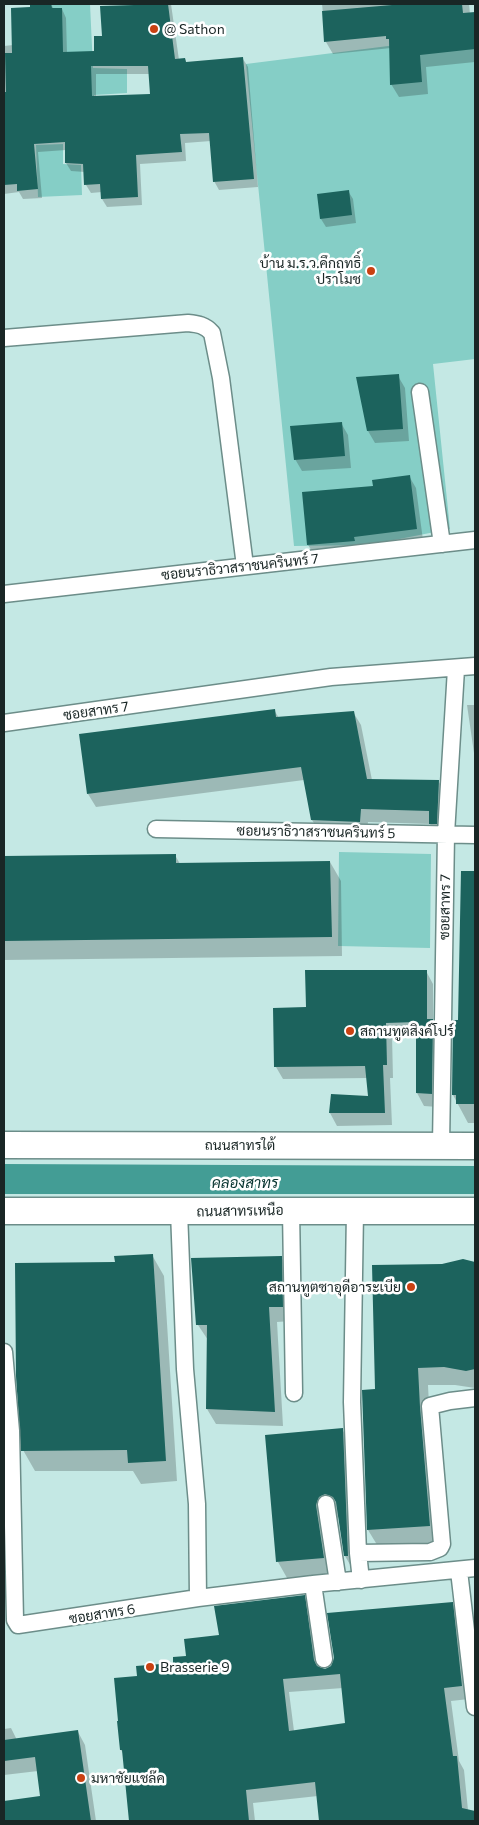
<!DOCTYPE html>
<meta charset="utf-8">
<style>
body{margin:0}
#map{position:relative;width:479px;height:1825px;overflow:hidden;background:#c4e8e4;font-family:Commissioner,sans-serif}
canvas{display:block}
.frame{position:absolute;inset:0;border:5px solid #192625;pointer-events:none}
</style>
<div id="map">
<canvas width="479" height="1825"></canvas>
<div class="frame"></div>
</div>
<script>
const context = document.querySelector('canvas').getContext('2d');
context.lineJoin = 'round';
function fill(path, color) { context.fillStyle = color; context.fill(path, 'evenodd'); }
function trace(path, color, width, dash) { context.strokeStyle = color; context.lineWidth = width; context.lineCap = dash ? 'butt' : 'round'; context.setLineDash(dash || []); context.stroke(path); }
function label(font, color, halo, rows, align = 'center') {
  context.font = font + ' Commissioner,Sarabun,sans-serif'; context.lineWidth = 5; context.setLineDash([]); context.textBaseline = 'middle'; context.strokeStyle = halo; context.fillStyle = color; for (const [text, x, y, turn = 0] of rows) {
    context.save(); context.translate(x, y); context.rotate((+turn || 0) * Math.PI / 180); context.textAlign = isNaN(turn) ? turn : align; if (halo) context.strokeText(text, 0, 0); context.fillText(text, 0, 0); context.restore();
  }
}
fill(new Path2D(`
 M45,4h45l3,64 34,1v24l-33,2v9l-45,-65z
 M475,35v324l-42,5 17,165 -81,16 -75,1 -48,-482z
 M63,144v20l18,1 1,30 -44,2 -2,-52z
 M339,852l92,2 -1,94 -92,-2z`), '#85cec6');
fill(new Path2D(`
 M4,1164l471,2v28h-471z`), '#439d95');
fill(new Path2D(`
 M31,4h20l3,6 8,-1 4,9 1,35 29,-1 7,-14 32,-32v-2h36l8,56 6,-1 2,5 56,-5 5,8 10,120 -39,3 -5,-9 -3,-40 -26,2 1,18 -46,3 2,41 -35,2 -5,-8v-7l-11,1 -5,-8 -1,-13 -14,-1 -5,-8v-13l-28,2 4,46 -19,1 -4,-7 -15,2v-148l9,-1 18,-37zM96,74h54l1,21 -55,2z
 M322,4h147l1,10 5,-1v49l-49,5 2,27 -29,3 -8,-13v-36l-58,6 -7,-12z
 M348,191l5,8 3,24 -30,4 -5,-8 -3,-24z
 M398,376l7,12 4,53 -34,2 -7,-12z
 M341,423l7,12 3,33 -49,3 -7,-12z
 M409,476l7,12 7,52 -108,16 -7,-11 66,-58z
 M467,705h8v55z
 M274,710l5,8 74,-6 8,13 11,55 67,2 7,13 -8,42 -8,-13 -62,-2 -1,12 -47,-1 -8,-13 -8,-40 -208,27 -8,-13z
 M175,855l5,9 150,-2 11,19 1,75 -338,4v-102z
 M463,872h12v251h-7l-15,-28 6,-74z
 M426,971l7,13v38l7,11 -2,74 -14,-1 -7,-13v-58h-25l1,43h-3l2,47 -55,1 -7,-13 39,-16 -1,-19 -85,1 -7,-12 31,-58z
 M152,1255l12,21 13,205 -36,3 -8,-13h-98l-12,-21 93,-187z
 M281,1257l9,15 1,49 -14,1 6,104 -67,-2 -9,-15 1,-69 -10,-15z
 M463,1261l12,2v125l-20,-3h-27l2,41 9,117 -60,5 -11,-18 8,-140z
 M342,1429l14,24 3,127 -14,-24 -6,-39 -6,3 4,61 -46,4 -13,-23z
 M304,1596l8,14 8,58 5,2 127,-67 8,13 9,83 -18,2 8,60 5,9 4,40 7,2v9h-155l-2,-25 -65,7 2,18h-125l-6,-66 -3,-5 18,-73 36,-13 45,-27zM343,1688l4,36 -53,7 -5,-39z
 M11,1728l6,12 61,-8 7,13 11,76h-92v-19l38,-5 -4,-26 -34,4v-46z`), '#0003');
fill(new Path2D(`
 M30,4h21l1,4h10l1,44 31,-1v-15h8l-2,-30 68,-2 7,55 10,-1 1,4 57,-5 11,122 -41,3 -4,-49 -29,1 2,18 -46,3 2,42 -37,2 -1,-15 -16,1 -1,-21 -18,-1v-21l-31,2 4,45 -21,2v-7l-13,1v-93h2l-1,-39h7l-1,-45 19,-1zM91,66h57l2,28 -58,2z
 M392,4h70l1,9 12,-1v37l-55,6 2,27 -32,3 -1,-46h-3v-3l-62,6 -2,-31 70,-6z
 M349,190l3,25 -32,4 -3,-25z
 M399,374l4,55 -36,2 -11,-54z
 M342,422l3,34 -51,4 -4,-34z
 M410,475l7,54 -63,8 1,4 -48,4 -5,-53 71,-6 -1,-6z
 M275,709l1,8 78,-6 13,68 72,1 -2,44h-8v-13l-68,-2 -1,13 -49,-2 -10,-53 -214,27 -8,-60z
 M176,854v9l154,-2 2,76 -328,4v-85z
 M461,871h14v233h-19v-9h-4l1,-75h5z
 M305,970h122v49h6l-1,75 -16,-1v-71l-30,1 1,42h-4l2,48h-56l2,-19 37,2 -3,-30 -91,1 -1,-59 33,-1z
 M153,1254l13,207 -38,2 -1,-13 -106,1 -5,-75 -1,-113 100,-1 -1,-6z
 M282,1256l1,51h-14l6,105 -69,-3 1,-84h-11l-5,-67z
 M463,1259l12,3v107l-9,2 -22,-4 -26,1 2,39 10,119 -63,4 -5,-140 13,-1 -3,-124 70,-1z
 M343,1428l5,128h-4l-8,-54 -3,-5 -8,-3 -6,3 -3,8 8,53 -48,4 -11,-127z
 M305,1595l9,65 3,6 8,3 6,-3 3,-8 -7,-45 126,-11 9,84 -18,2 9,68h4l5,52 13,3v10h-156l-4,-39 -69,8 3,31h-120l-7,-71h-2l-3,-29h1l-4,-43 23,-2 -1,-10 37,-3v-6l13,-1 -2,-17 35,-4 -5,-29zM340,1674l5,49 -56,8 -6,-52z
 M78,1730l13,91h-87v-20l36,-5 -5,-39 -31,4v-21z`), '#1c635d');
const minor = new Path2D(`
 M4,338l184,-15c10,1 17,2 24,10l9,45 24,188
 M420,392l22,152
 M4,594l471,-54
 M4,723l327,-46 144,-11
 M156,829l319,6
 M441,1145l5,-311 10,-165
 M291,1210l3,183
 M179,1211l6,158 12,135 1,94
 M355,1211l-3,191 6,151 3,27
 M4,1352l7,79 4,189 3,5 180,-27 115,-14 162,-16
 M326,1504l12,78
 M358,1553l72,-1 10,-4 2,-4 -12,-138 20,-5 25,-3
 M459,1571l16,136
 M313,1584l11,75`);
const primary = new Path2D(`
 M4,1145l471,1
 M4,1211h471`);
trace(minor, '#6c8d89', 19);
trace(primary, '#6c8d89', 29);
trace(minor, '#fff', 16);
trace(primary, '#fff', 26);
for (const [x, y, r, color] of [
 [154,29,5,"#c94112"],
 [371,271,5,"#c94112"],
 [350,1031,5,"#c94112"],
 [411,1287,5,"#c94112"],
 [150,1667,5,"#c94112"],
 [81,1778,5,"#c94112"]
]) { const dot = new Path2D(); dot.arc(x, y, r, 0, 2 * Math.PI); context.fillStyle = color; context.fill(dot); trace(dot, '#fff', 2); }
label('14px', '#192625', '#fff', [
 ["@ Sathon",164,29],
 ["บ้าน ม.ร.ว.คึกฤทธิ์",361,263,"right"],
 ["ปราโมช",361,279,"right"],
 ["สถานทูตสิงค์โปร์",360,1031],
 ["สถานทูตซาอุดีอาระเบีย",401,1287,"right"],
 ["Brasserie 9",160,1667],
 ["มหาชัยแชล๊ค",91,1778]
], 'left');
label('14px', '#192625', '#fff', [
 ["ซอยนราธิวาสราชนครินทร์ 7",240,567,-6],
 ["ซอยสาทร 7",96,711,-8],
 ["ซอยนราธิวาสราชนครินทร์ 5",316,832,1],
 ["ซอยสาทร 7",445,907,-89],
 ["ถนนสาทรใต้",240,1145],
 ["ถนนสาทรเหนือ",240,1211,-1],
 ["ซอยสาทร 6",102,1614,-9]
]);
label('italic 15px', '#093531', '#fff', [
 ["คลองสาทร",245,1183]
]);
</script>
